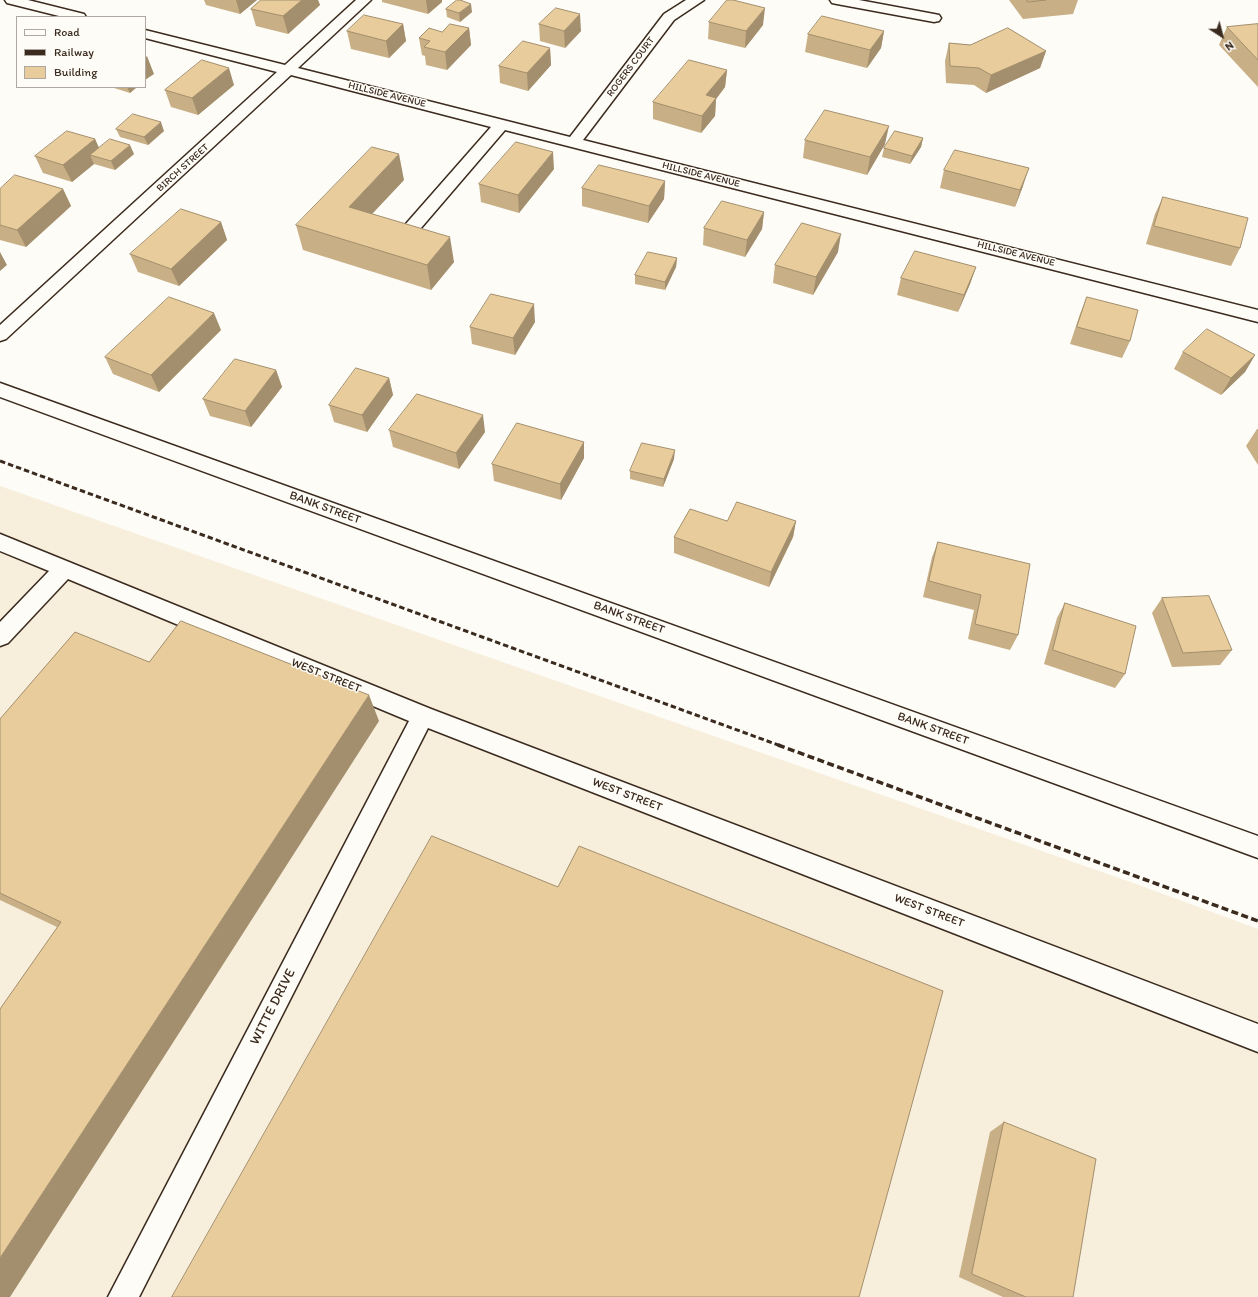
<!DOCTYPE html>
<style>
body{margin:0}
#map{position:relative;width:1258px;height:1297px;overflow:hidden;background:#fdfcf7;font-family:Itim,sans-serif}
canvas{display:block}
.legend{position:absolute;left:16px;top:16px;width:130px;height:72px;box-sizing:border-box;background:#fdfcf7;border:1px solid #afa8a0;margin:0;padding:5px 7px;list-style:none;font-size:12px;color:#3b2a1e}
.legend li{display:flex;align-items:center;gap:8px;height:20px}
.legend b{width:20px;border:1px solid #afa8a0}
.north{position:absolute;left:1202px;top:16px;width:40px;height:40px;-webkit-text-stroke:3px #fdfcf7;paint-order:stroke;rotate:144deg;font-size:11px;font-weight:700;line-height:16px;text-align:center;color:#3b2a1e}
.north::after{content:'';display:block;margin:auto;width:14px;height:18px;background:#3b2a1e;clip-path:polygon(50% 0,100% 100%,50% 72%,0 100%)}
</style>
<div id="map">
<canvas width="1258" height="1297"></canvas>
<ul class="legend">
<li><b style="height:5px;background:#fdfcf7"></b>Road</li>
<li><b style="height:5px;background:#3b2a1e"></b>Railway</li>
<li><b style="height:11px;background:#e9cc9c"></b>Building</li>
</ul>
<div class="north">N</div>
</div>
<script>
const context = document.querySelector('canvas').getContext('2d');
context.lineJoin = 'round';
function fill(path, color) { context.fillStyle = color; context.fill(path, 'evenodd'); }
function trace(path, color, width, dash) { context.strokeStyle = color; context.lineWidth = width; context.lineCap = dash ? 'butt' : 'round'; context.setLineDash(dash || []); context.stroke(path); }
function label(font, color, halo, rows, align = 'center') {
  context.font = font + ' Itim,sans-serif'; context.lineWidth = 3; context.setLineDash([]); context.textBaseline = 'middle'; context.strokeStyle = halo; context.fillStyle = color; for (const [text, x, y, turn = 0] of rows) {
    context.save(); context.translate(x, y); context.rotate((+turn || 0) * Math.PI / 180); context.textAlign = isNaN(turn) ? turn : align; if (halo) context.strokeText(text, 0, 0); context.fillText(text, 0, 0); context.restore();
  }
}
fill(new Path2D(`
 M0,486l1136,398 122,45v368h-1258z`), '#f7eedc');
const minor = new Path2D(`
 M5,0h23l56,14 2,3h-23l-56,-14z
 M356,0h15l-73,68 272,69 94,-123 22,-14h18l-30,20 -91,120 675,170v12l-753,-192 -96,112 -6,1 -6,-1 -2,-4 2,-4 94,-107 -200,-52 -285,264 -6,2v-16l277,-253 -132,-34v-8l140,35z
 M830,0h29l75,14 5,1 2,3 -2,3 -5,1 -97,-18 -5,-1z
 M0,383l1258,453v22l-1258,-461z
 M0,534l431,175 827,315v28l-830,-324 -289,569h-31l301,-576 -341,-142 -60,64 -8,3v-24l49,-51 -49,-20z`);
trace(minor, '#3b2a1e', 3);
fill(minor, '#fdfcf7');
trace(new Path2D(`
 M0,461l781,285`), '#3b2a1e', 3, [5.5, 3]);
trace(new Path2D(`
 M778,745l480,176`), '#3b2a1e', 3.5, [7, 3.5]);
fill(new Path2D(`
 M204,0h53l-17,14 -34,-9z
 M261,0h57l2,5 -32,29 -32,-8 -5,-17z
 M382,0h60v2l-14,12 -46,-12z
 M1009,0h69l-5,14 -50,5z
 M446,9l26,3 -12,10 -13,-5z
 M709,22l54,3 -18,23 -37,-9z
 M403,24l3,17 -17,17 -38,-9 -4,-18z
 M539,24l42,7 -16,17 -25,-7z
 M1258,24v63l-39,-42 8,-18z
 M469,28l2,17 -24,25 -21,-5 -1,-9 -3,-1 -3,-17 23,-6z
 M884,31l-3,17 -14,20 -62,-16 3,-18z
 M949,43l97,8 -6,17 -54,25 -12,-8 -28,-2 -1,-22z
 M550,48l1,17 -23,26 -28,-8 -1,-17z
 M727,70l-2,17 -9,12 -1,17 -14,17 -48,-14v-17z
 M234,85l-36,30 -27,-8 -6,-17z
 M111,87h26l-7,6z
 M116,129l48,2 -16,14 -28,-8z
 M923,138l-2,9 -11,17 -28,-7 2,-9z
 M95,139l4,9 35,6 -19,16 -21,-6 -22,18 -29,-9 -8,-17z
 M805,140l80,4 -18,31 -64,-17z
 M554,169l-35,44 -38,-11 -2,-18z
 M944,170l79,16 -8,21 -75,-19z
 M404,180l-32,34 82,48 -23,28 -128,-40 -7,-25z
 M665,181l-1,18 -16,24 -66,-17v-18z
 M0,189h63l8,17 -45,41 -26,-7z
 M1163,197l77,51 -9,18 -85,-22 9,-30z
 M764,212l-2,17 -17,28 -42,-12 1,-17z
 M221,222l6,18 -48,46 -41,-14 -8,-18z
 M838,252l-25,43 -40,-12 2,-18z
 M677,258l-1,9 -11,23 -30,-6v-9z
 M976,267l-6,17 -12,28 -61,-17 4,-17z
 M1087,297l43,44 -8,17 -52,-14 10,-30z
 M535,322l-20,33 -43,-11 -2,-17z
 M221,330l-62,62 -46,-18 -8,-17z
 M1183,352l72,3 -10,17 -24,23 -47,-26z
 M276,370l6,17 -31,40 -41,-11 -7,-17z
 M389,378l4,17 -26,37 -33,-10 -5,-17z
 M1257,429h1v36l-12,-19z
 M389,430l96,2 -26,37 -66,-22z
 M584,442v16l-23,42 -67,-19 -2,-17z
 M674,459l-11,28 -33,-8v-8z
 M727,521h69l-3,16 -24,50 -95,-34v-16z
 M938,542l80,93 -8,15 -42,-11 6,-29 -51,-13 9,-40z
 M1162,598l70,52 -12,15 -48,2 -20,-54z
 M1065,603l60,71 -10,14 -71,-24 13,-46z
 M149,662l230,59 -322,206 -57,-27v-181z
 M1004,1122l69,175h-70l-44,-20 31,-145z`), '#c8af86');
fill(new Path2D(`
 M236,0h21l-17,14z
 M302,0h16l2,5 -32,29 -5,-18z
 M426,0h16v2l-14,12z
 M471,4l1,8 -12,10 -1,-9z
 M765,8l-2,17 -18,23 1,-17z
 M580,14l1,17 -16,17 -1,-17z
 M403,24l3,17 -17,17 -3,-17z
 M469,28l2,17 -24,25 -2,-18z
 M884,31l-3,17 -14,20 3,-18z
 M550,48l1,17 -23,26 -1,-18z
 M1046,51l-6,17 -54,25 5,-18z
 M147,56l7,18 -9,6v-22z
 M229,68l5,17 -36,30 -6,-17z
 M727,70l-2,17 -9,12 -1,17 -14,17 1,-17 4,-21z
 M127,87h10l-7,6z
 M161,122l3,9 -16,14 -4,-8z
 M889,126l-4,18 -18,31 3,-18z
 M923,138l-2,9 -11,17 2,-8z
 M95,139l8,18 -13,-2 4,9 -22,18 -9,-17z
 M130,145l4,9 -19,16 -4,-9z
 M553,152l1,17 -35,44 -1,-18z
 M399,154l5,26 -49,52 -6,-25z
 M1029,168l-6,18 -8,21 5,-17z
 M665,181l-1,18 -16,24 1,-17z
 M63,189l8,17 -45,41 -9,-17z
 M764,212l-2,17 -17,28 2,-17z
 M221,222l6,18 -48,46 -8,-17z
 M841,234l-3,18 -25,43 3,-18z
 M450,237l4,25 -23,28 -4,-25z
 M0,252l7,13 -7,6z
 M677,258l-1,9 -11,23v-8z
 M976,267l-6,17 -12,28 6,-17z
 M534,304l1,18 -20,33 -2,-17z
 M214,313l7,17 -62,62 -8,-17z
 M1255,355l-10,17 -24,23 10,-17z
 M276,370l6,17 -31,40 -6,-16z
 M389,378l4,17 -26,37 -5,-17z
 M483,415l2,17 -26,37 -3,-16z
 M584,442v16l-23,42 -1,-16z
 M675,450l-1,9 -11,28 1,-8z
 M796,521l-3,16 -24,50 2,-15z
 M369,695l10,26 -369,576h-10v-39z`), '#a38f6d');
const building = new Path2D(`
 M261,0h41l-19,16 -32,-7z
 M457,0h3l11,4 -12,9 -13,-4z
 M727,0h6l32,8 -19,23 -37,-9z
 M1027,0h19l-18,2z
 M556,8l24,6 -16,17 -25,-7z
 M364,15l39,9 -17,17 -39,-10z
 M822,16l62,15 -14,19 -62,-16z
 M450,24l19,4 -24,24 -21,-5 6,-6 -11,-3 10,-10 13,4z
 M1258,24v36l-31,-33z
 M1008,28l38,23 -55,24 -12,-7 -29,-2 -1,-23 21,2z
 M523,41l27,7 -23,25 -28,-7z
 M202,60l27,8 -37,30 -27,-8z
 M689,60l38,10 -21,25 10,3 -14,18 -49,-14z
 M825,110l64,16 -19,31 -65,-17z
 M133,114l28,8 -17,15 -28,-8z
 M67,131l28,8 -32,26 -28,-9z
 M895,131l28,7 -11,18 -28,-8z
 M110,139l20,6 -19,16 -21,-6z
 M516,142l37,10 -35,43 -39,-11z
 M372,147l27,7 -50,53 101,30 -23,28 -131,-40z
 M955,150l74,18 -9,22 -76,-20z
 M599,165l66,16 -16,25 -67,-18z
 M15,175l48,14 -46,41 -17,-5v-36z
 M1163,197l85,21 -8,30 -86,-22z
 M722,201l42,11 -17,28 -43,-12z
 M181,209l40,13 -50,47 -41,-15z
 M802,223l39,11 -25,43 -41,-12z
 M915,251l61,16 -12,28 -63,-17z
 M648,252l29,6 -12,24 -30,-7z
 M491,294l43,10 -21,34 -43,-11z
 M169,297l45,16 -63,62 -46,-18z
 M1087,297l51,13 -8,31 -53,-14z
 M1207,329l48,26 -24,23 -48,-26z
 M235,359l41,11 -31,41 -42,-12z
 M356,368l33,10 -27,37 -33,-10z
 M417,394l66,21 -27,38 -67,-23z
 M517,423l67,19 -24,42 -68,-20z
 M642,443l33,7 -11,29 -34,-8z
 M737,502l59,19 -25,51 -97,-35 16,-28 37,12z
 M938,542l92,22 -12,71 -43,-11 6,-29 -52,-14z
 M1209,596l23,54 -49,3 -21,-55z
 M1065,603l71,23 -11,48 -72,-24z
 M181,621l188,74 -369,563v-249l61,-87 -61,-29v-174l75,-87 74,30z
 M432,836l126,51 21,-41 364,145 -84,306h-687z
 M1004,1122l92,37 -23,138h-47l-54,-23z`);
fill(building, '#e9cc9c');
trace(building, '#a38f6d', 1);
label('10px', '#3b2a1e', '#fdfcf7', [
 ["ROGERS COURT",631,67,-53],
 ["HILLSIDE AVENUE",387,95,14],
 ["BIRCH STREET",183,168,-42],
 ["HILLSIDE AVENUE",701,175,14],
 ["HILLSIDE AVENUE",1016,254,14]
]);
label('12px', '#3b2a1e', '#fdfcf7', [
 ["BANK STREET",325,508,20],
 ["BANK STREET",629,618,20],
 ["WEST STREET",326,676,22],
 ["BANK STREET",933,729,20],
 ["WEST STREET",627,795,21],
 ["WEST STREET",929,911,21]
]);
label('14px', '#3b2a1e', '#fdfcf7', [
 ["WITTE DRIVE",273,1007,-63]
]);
</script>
